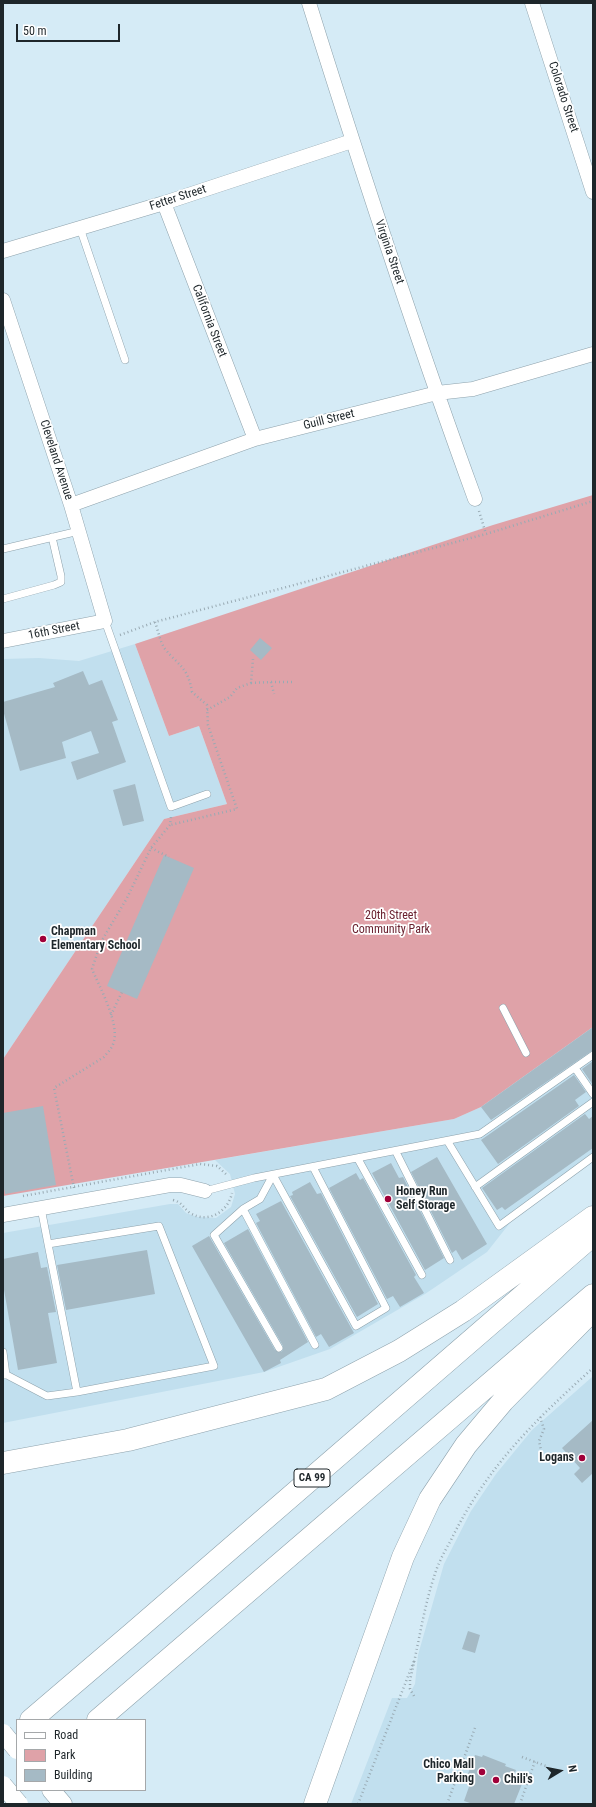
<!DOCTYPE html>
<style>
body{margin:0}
#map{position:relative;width:596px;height:1807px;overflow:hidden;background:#d5ebf6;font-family:"Roboto Condensed",sans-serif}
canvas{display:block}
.frame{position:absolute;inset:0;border:4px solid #1e262a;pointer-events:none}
.legend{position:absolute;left:16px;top:1719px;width:130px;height:72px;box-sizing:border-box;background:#fff;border:1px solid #a5a8aa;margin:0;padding:5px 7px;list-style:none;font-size:12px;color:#1e262a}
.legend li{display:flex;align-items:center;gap:8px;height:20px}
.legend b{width:20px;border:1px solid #a5a8aa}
.north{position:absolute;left:540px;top:1751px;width:40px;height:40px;-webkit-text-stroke:3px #fff;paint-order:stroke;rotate:80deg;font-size:11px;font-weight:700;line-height:16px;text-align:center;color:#1e262a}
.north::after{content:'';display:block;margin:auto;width:14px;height:18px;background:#1e262a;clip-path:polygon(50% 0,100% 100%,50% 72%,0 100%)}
.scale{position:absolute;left:16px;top:24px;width:104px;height:18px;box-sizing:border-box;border:2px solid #1e262a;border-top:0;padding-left:5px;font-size:12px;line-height:14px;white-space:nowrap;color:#1e262a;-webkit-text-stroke:3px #fff;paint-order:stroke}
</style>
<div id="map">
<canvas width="596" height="1807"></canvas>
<div class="frame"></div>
<ul class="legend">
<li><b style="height:5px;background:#fff"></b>Road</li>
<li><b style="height:11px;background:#dfa2a8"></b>Park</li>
<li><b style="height:11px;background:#a5bac5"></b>Building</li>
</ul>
<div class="north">N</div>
<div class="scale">50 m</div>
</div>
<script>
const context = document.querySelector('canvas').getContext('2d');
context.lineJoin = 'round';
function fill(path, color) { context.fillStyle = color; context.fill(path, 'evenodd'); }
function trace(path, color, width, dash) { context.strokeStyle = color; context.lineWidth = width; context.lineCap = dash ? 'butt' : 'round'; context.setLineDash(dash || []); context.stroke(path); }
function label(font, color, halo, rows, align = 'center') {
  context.font = font + ' "Roboto Condensed",sans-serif'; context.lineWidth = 3.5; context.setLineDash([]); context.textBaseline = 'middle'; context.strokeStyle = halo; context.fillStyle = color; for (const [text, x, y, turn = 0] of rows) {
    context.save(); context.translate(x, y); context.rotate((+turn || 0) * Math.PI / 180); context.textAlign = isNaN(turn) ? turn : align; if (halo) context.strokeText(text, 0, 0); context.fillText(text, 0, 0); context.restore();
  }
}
fill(new Path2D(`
 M135,644l34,92 30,-10 28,78 -63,15 -161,240v-400l36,-1 40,3z
 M593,1027v135l-80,57 -26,33 -62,42 -95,55 -66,23 -261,51v-190l167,-29h8l8,9 11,4 19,1 15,-11 4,-13 -5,-20 -15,-14 239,-41 27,-12z
 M592,1377l1,427h-242l41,-106h15l8,-14 3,-29 26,-91 27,-53 25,-37 36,-44z`), '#c1dfee');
fill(new Path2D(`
 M593,495v532l-112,80 -27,12 -451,77v-137l161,-240 63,-15 -28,-78 -30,10 -34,-92 358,-119z`), '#dfa2a8');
fill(new Path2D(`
 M260,638l12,10 -11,12 -11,-10z
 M83,671l6,14 13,-5 16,40 -6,2 14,40 -49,18 -6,-18 28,-9 -8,-22 -29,11 4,16 -46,13 -17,-61v-8l52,-15 -2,-4z
 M135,784l9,37 -21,5 -10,-36z
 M164,855l30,13 -57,131 -30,-13z
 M593,1027v23l-102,70 -10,-13z
 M593,1061v24l-11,-16z
 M574,1075l12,17 -11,8 4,6 -81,58 -17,-24z
 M43,1106l13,79 -51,9 -2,-10v-71z
 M585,1114l4,5 4,-3v32l-88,62 -3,-3 -5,3 -15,-22z
 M437,1157l50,87 -25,16 -6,-10 -4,3 -41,-81z
 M391,1163l8,15 4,-1 41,81 -19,12 -53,-97z
 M356,1173l4,7 3,-2 53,97 -2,2 10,16 -24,14 -7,-11 -6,3 -58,-111z
 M310,1182l7,12 4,-1 57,111 -21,13 -67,-121 3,-1 -1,-3z
 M281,1201l73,132 -25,14 -8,-13 -5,3 -60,-114 4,-2 -4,-7z
 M248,1229l60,113 -28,18 1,3 -17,9 -72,-126 17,-10 66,114 6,2 2,-2v-4l-59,-103z
 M147,1250l8,44 -89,16 -9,-45z
 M38,1252l3,16 6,-1 9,45 -8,1 9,50 -39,7 -15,-86v-25z
 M593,1420v53l-11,10 -8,-9 6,-6 -18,-20z
 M468,1631l12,4 -5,18 -13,-4z
 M475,1755l7,2 1,-2 23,9 -1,2 11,4 -2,5 10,4 -10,25h-41l-9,-3 7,-20 -5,-2z`), '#a5bac5');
const service = new Path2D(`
 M80,228l45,132
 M3,549l76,-18
 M3,599l51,-14 7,-3v-6l-9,-39
 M105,621l66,186 36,-13
 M503,1008l23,45
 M575,1068l18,26
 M448,1142l51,84 94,-69
 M396,1152l54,108
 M358,1159l64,116
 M273,1175l83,151 30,-18 -73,-141
 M273,1175l-13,24 -17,10 72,136
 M475,1187l118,-85
 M205,1191l49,-13 226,-44 113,-79
 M243,1209l-29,26 65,113
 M48,1244l29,148
 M3,1352l3,23
 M3,1373l44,23 30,-4 137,-26 -55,-140 -111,18 -7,-36`);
const minor = new Path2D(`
 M309,3c52,166 106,332 166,496
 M532,3l61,189
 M164,203l91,236
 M3,251l161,-48 188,-62
 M3,300l68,205 34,116 -102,20
 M71,505l184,-66 182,-46 36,-4 120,-35
 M3,1215l167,-30h11l24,6`);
const tertiary = new Path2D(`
 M51,1790l12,14`);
const motorway = new Path2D(`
 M3,1463l125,-23 198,-51 73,-38 64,-40 130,-94
 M31,1720l103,-88 459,-397
 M98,1720l495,-425
 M315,1804l88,-247 27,-58 36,-54 37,-44 90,-91`);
trace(service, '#8ea2ac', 8);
trace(minor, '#8ea2ac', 15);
trace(tertiary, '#8ea2ac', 19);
trace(motorway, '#8ea2ac', 23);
trace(new Path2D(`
 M479,511l7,23
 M155,622c3,8 5,20 10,27 14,17 23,18 27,43l15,13 1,20 29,84 -67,16
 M120,635l35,-13 331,-88 107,-33
 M271,682h24
 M251,683l20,-1 3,12
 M207,710l23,-13 7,-9 14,-5 2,-24
 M151,848l18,9
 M111,1015l11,-23
 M74,1188l-20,-100 50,-31c4,-5 9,-10 10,-16 5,-19 -15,-55 -22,-72l9,-27 26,-44 24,-50 19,-23 1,-8
 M23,1196l177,-32 17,2 10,9
 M173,1200c9,2 10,8 17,13 18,11 38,-1 42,-20
 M540,1417l4,12 -5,12 2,9
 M414,1696l-4,-7v-9c9,-37 14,-76 27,-112 4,-10 9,-19 14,-28 35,-72 83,-119 142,-172
 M522,1757l24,9
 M358,1804l56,-143
 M447,1804l28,-76
 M520,1804l15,-43`), '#99aab3', 2.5, [1, 3]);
trace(service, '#fff', 7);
trace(minor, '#fff', 14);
trace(tertiary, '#fff', 18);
trace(motorway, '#fff', 22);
const tertiaryBridge = new Path2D(`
 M3,1733l14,17
 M3,1785l16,19`);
trace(tertiaryBridge, '#8ea2ac', 19, []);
trace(tertiaryBridge, '#fff', 18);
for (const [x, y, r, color] of [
 [43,939,4,"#a00039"],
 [388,1199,4,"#a00039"],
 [582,1458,4,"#a00039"],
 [482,1772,4,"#a00039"],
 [496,1780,4,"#a00039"]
]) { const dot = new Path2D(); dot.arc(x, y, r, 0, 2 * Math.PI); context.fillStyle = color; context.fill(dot); trace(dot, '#fff', 1.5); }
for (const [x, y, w] of [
 [312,1478,36]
]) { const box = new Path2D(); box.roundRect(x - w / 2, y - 9, w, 18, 3); context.fillStyle = '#fff'; context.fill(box); trace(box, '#1e262a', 1); }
label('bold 11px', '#1e262a', null, [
 ["CA 99",312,1478]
]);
label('12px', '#1e262a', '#fff', [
 ["Colorado Street",563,97,72],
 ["Fetter Street",178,198,-18],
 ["Virginia Street",389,252,71],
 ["California Street",209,321,69],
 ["Guill Street",329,420,-14],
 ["Cleveland Avenue",56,460,72],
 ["16th Street",54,631,-11]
]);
label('12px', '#6a212f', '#fff', [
 ["20th Street",391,916],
 ["Community Park",391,930]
]);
label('bold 12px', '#1e262a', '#fff', [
 ["Chapman",51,932],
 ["Elementary School",51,946],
 ["Honey Run",396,1192],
 ["Self Storage",396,1206],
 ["Logans",574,1458,"right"],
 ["Chico Mall",474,1765,"right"],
 ["Parking",474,1779,"right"],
 ["Chili's",504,1780]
], 'left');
</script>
